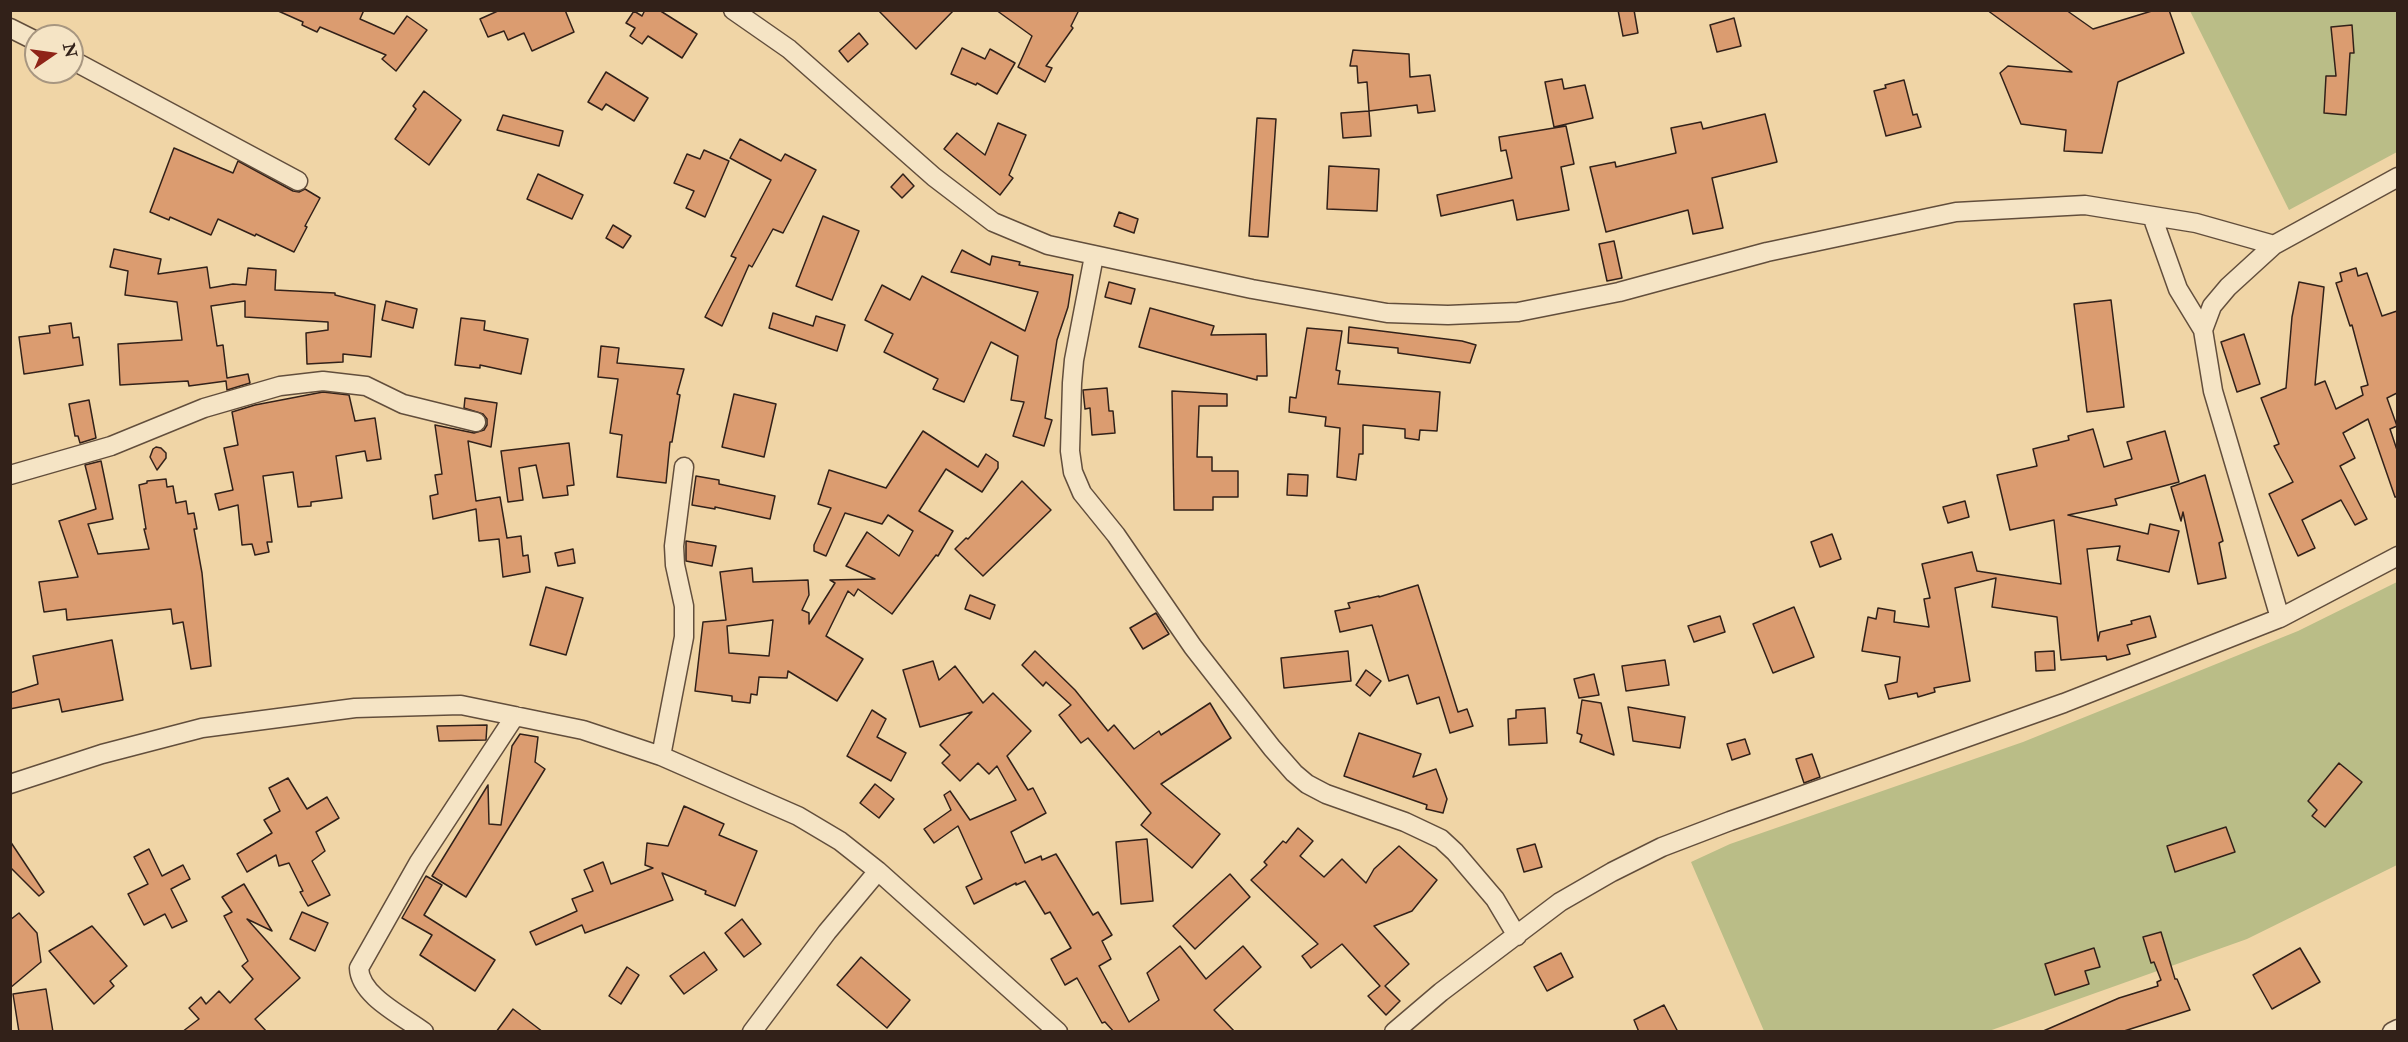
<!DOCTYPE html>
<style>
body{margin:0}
#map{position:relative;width:2408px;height:1042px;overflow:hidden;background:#f0d5a6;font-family:"IM FELL Double Pica",serif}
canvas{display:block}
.frame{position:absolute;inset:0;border:12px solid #322119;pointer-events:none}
.north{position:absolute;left:24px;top:24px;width:60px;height:60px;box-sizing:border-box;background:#f5e4c5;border:2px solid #a79680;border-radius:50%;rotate:77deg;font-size:16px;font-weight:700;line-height:24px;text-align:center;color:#322119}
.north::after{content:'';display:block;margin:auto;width:21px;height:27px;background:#8f2418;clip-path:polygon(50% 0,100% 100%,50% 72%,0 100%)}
</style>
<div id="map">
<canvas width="2408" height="1042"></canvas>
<div class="frame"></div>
<div class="north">N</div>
</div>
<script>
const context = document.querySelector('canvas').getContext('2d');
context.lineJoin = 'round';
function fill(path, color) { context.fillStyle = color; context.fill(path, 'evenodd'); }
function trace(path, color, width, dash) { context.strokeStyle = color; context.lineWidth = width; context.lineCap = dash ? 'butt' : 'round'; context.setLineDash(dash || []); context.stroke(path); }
fill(new Path2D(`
 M2190,11h207v141l-108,58z
 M2397,582v283l-150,74 -258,92h-225l-73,-169 39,-18 293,-102 275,-111z`), '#babd87');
const building = new Path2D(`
 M276,10h88l-4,9 34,15 13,-18 20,14 -31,41 -14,-12 4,-4 -66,-28 -3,5 -15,-7 1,-3z
 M500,10h65l9,22 -42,19 -8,-18 -16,7 -4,-9 -16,6 -8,-18z
 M645,10h14l38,24 -15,24 -34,-22 -6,8 -12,-8 5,-8 -9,-5 8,-12 8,5z
 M878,10h76l-38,39z
 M996,10h83l-8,16 2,2 -27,38 6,2 -7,14 -27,-15 14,-31z
 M1618,10h16l4,23 -15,3z
 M1987,10h79l27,19 62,-19h14l15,43 -66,29 -16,71 -38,-2 2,-21 -45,-6 -21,-51 8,-7 64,6z
 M1734,18l7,28 -24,6 -7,-27z
 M2352,25l2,28h-4l-4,62 -22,-2 2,-37h10l-5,-49z
 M859,33l9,11 -20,18 -9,-11z
 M962,48l23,11 5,-10 25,14 -18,31 -20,-11 -1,2 -25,-11z
 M1353,50l56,4 1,23 20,-2 5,36 -17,2 -1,-8 -48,6 -2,-29 -9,1 -1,-17h-7z
 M606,72l42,26 -14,23 -28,-17 -4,6 -14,-8z
 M1562,79l2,10 21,-4 8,33 -39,9 -9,-45z
 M1904,80l9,35 4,-1 4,13 -35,9 -12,-45 12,-3 -1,-3z
 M424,91l37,29 -32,45 -34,-26 21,-30 -3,-3z
 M1369,111l2,25 -28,2 -2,-25z
 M1765,114l12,48 -65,16 11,50 -30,6 -5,-24 -82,22 -16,-65 25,-5 1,5 60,-14 -5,-25 30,-6 2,7z
 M503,115l60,16 -4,15 -62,-16z
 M1257,118l19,1 -8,118 -19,-1z
 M998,123l28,12 -17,40 4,3 -13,17 -56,-46 13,-16 28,22z
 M1566,126l8,38 -13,3 8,43 -52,10 -4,-20 -72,16 -4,-21 75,-17 -6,-28 -5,1 -2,-14z
 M740,139l41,22 4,-7 31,16 -33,63 -10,-4 -21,38 -3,-2 -27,61 -17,-9 31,-59 -5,-2 40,-76 -41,-22z
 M174,148l59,25 5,-12 55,30 6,1 6,-3 15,9 -15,28 2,1 -13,25 -38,-18 -1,2 -37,-17 -7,16 -41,-18 -1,3 -19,-8z
 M704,150l25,11 -24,56 -19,-9 8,-17 -20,-8 13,-29 13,5z
 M1329,166l50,3 -2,42 -50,-2z
 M538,174l45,21 -11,24 -45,-20z
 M903,174l11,12 -12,12 -11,-11z
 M1119,212l19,7 -4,14 -20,-7z
 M823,216l36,15 -27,69 -36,-14z
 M613,225l18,11 -8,12 -17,-10z
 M1614,241l8,37 -15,3 -8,-37z
 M114,249l47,10 -3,15 49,-7 3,21 23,-4 13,1 2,-17 28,2 -1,20 60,3v2l40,10 -4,52 -28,-3v8l-36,2 -1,-31 22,-3v-8l-83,-5v-16l-34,5 6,40 6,-1 4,33 21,-4 2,9 -23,7 -1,-9 -37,5 -1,-5 -68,4 -2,-41 64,-4 -5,-38 -52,-7 3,-24 -18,-4z
 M962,250l28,15 2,-9 28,6 -1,3 54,10 -5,32 -11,33 -12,78 7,2 -8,26 -31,-10 11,-34 -13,-2 7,-44 -27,-14 -27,60 -31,-13 5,-10 -54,-27 9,-18 -28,-14 17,-35 28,15 12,-24 103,55 13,-39 -87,-20z
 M2356,268l2,8 9,-3 15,43 15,-5v82l-10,5 10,28 -7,3 7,21v47h-2l-27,-78 -25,14 12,25 -15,8 27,53 -12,6 -14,-25 -39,20 13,28 -17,8 -29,-62 24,-12 -19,-36 5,-2 -18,-46 25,-10 6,-71 7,-35 25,5 -9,98 10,-4 11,28 27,-14 -2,-8 7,-2 -16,-60 -2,1 -14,-43 6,-2 -2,-8z
 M1109,282l26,7 -4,15 -26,-7z
 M2111,300l13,107 -37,5 -13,-108z
 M386,301l31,8 -4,19 -31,-8z
 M1150,308l64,18 -3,9 55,-1 1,42h-10v4l-118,-33z
 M773,313l40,13 3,-10 29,9 -8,26 -68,-23z
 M461,318l24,3 -1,9 44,9 -7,35 -41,-9v3l-25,-3z
 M71,323l2,15 6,-1 4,28 -59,9 -5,-37 31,-4 -1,-7z
 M1349,327l113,14 14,4 -6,18 -72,-10v-5l-50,-5z
 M1307,328l35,3 -6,39 4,1 -2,13 102,8 -3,39 -17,-1 -1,10 -14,-2v-9l-42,-4v29h-4l-3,26 -19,-3 3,-49 -15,-2 1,-9 -37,-5 1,-15 6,1z
 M2244,334l16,50 -23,8 -16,-50z
 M601,346l18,2 -2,15 67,6 -7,25 3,1 -8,47h-2l-4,41 -49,-6 5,-42 -12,-2 8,-54 -20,-2z
 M1107,388l2,23h4l2,22 -23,2 -2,-27 -5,1 -2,-19z
 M1172,391l55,3v12h-28l-2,51h15v14h26v26h-25v13h-39z
 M323,392l26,3 6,26 20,-3 6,41 -14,2 -2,-10 -29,5 6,42 -31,4v4l-13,1 -5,-35 -30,4 9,66h-5l2,10 -14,3 -3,-11 -10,1 -4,-40 -19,5 -4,-16 18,-4 -9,-42 14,-3 -6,-33 23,-7z
 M734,394l42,10 -12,53 -42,-10z
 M465,398l32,5 -6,44 -23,-6 8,60 24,-4 7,41 14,-2 2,20 5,-1 2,17 -27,5 -4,-38 -20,2 -3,-32 -43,10 -3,-23 8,-2 -3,-19 7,-1 -7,-49 39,8 10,-3 3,-5v-6l-4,-5 -19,-6z
 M89,400l7,38 -16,5 -2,-7h-3l-6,-32z
 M2093,429l11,38 28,-8 -5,-17 38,-11 14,51 -64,17 2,6 -49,10 80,19 2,-10 29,7 -10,41 -52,-12 3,-14 -33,3 11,92 2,-9 32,-8 -1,-3 19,-5 6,21 -29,8 3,9 -23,6 -1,-4 -45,4 -4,-43 -65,-10 4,-29 -41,10 15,93 -36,7 1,4 -17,5 -1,-4 -28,6 -4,-14 12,-3 3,-25 -38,-6 6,-34 8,2 2,-11 17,3 -1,11 35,5 -5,-28 6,-1 -8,-34 50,-12 5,19 84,13 -7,-64 -44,10 -13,-55 40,-9 -4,-17 36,-9 -1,-4z
 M923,431l55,36 8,-13 12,8v6l-16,24 -36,-23 -27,42 34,20 -15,25 -2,-1 -44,59 -34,-25 -4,7 -6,-5 -22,45 37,23 -26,42 -49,-30 -1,7 -28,-1 -2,18 -6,-1 -1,9 -18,-2v-5l-37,-5 8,-69 23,-2 -6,-48 32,-4 1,14 55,-2 1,15 -7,15 7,3v11l26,-41 -5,-3 45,-1 -29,-13 21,-34 32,24 14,-25 -25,-16 -6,9 -37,-11 -19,43 -12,-5v-6l17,-37 -13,-4 11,-34 57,18zM773,620l-4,36 -40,-3 -2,-27z
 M569,443l5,42 -7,1 1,9 -25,3 -7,-33 -17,3 4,32 -15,2 -7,-51z
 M156,447l5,1 5,5v5l-9,12 -7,-13 3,-8z
 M101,461l12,58 -25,5 10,30 51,-5 -5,-20h2l-7,-44 8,-2v-2l19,-2 1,8 6,-1 3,17 10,-2 2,13 6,-1 3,16h-3l8,44 9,93 -20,3 -8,-47 -10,2 -2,-15 -104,11 -1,-11 -22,3 -5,-30 39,-5 -19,-56 37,-12 -11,-44z
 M1288,474l20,1 -1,21 -20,-1z
 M2205,475l18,66 -4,2 7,35 -28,6 -15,-72 -2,9 -10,-34z
 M696,476l23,4v4l56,12 -5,23 -55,-12v2l-23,-4z
 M1022,481l29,29 -68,66 -28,-27 11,-11 2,1z
 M1965,501l4,16 -21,6 -5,-16z
 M1832,534l9,25 -21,8 -9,-25z
 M686,541l30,5 -4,20 -26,-5z
 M573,549l2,14 -17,3 -3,-13z
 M1418,585l40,127 9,-3 6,17 -23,7 -11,-36 -22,7 -9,-29 -19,6 -17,-56 -32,7 -5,-21 15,-3 -2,-5 31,-7v1z
 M546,587l37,11 -17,57 -36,-10z
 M970,595l25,10 -5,14 -25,-10z
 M1794,607l20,50 -41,16 -20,-49z
 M1156,613l13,21 -26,15 -13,-21z
 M1720,616l5,16 -31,10 -6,-16z
 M112,640l11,60 -61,12 -3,-13 -49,10v-16l28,-9 -5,-28z
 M1035,651l40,39 33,41 6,-6 20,24 25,-18 2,4 49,-32 21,35 -70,46 59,50 -28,34 -51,-43 10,-12 -63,-75 -7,5 -22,-28 12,-10 -25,-23 -3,4 -21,-21z
 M1348,651l3,30 -67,7 -3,-30z
 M2054,651l1,19 -19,1 -1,-19z
 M1665,660l4,25 -43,6 -4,-25z
 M933,661l6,19 16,-14 28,37 10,-10 38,38 -24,25 21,34 5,-2 13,25 -35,19 14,31 16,-7 1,4 14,-6 37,61 5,-3 14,23 -10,6 9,18 -12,7 30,56 30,-22 -12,-27 33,-27 26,33 37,-33 18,21 -47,43 21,22h-121l-9,-10 -3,1 -25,-45 -12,7 -14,-26 20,-11 -21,-36 -5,2 -20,-33 -9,4v-2l-42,21 -8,-17 16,-8 -24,-53 -24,17 -10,-14 27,-19 -7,-15 6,-4 20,29 46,-20 -19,-34 -8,8 -11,-11 -18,18 -18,-18 8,-8 -10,-10 32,-33 -52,15 -17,-57z
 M1366,670l15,11 -11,15 -14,-11z
 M1594,674l5,21 -20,3 -5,-19z
 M1582,700l19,3 13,52 -34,-13 2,-7 -5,-2z
 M1628,707l57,10 -5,31 -47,-7z
 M1545,708l2,35 -38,2 -1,-26 8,-1v-8z
 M872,710l14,9 -9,18 29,16 -15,28 -44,-25z
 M487,725l-1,15 -47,1 -2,-15z
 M1359,733l62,21 -8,23 23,-8 11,30 -4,14 -17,-4 1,-4 -83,-29z
 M520,734l18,3 -3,25 10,7 -79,128 -34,-21 56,-91 1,39 12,1 11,-79z
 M1745,739l5,15 -18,6 -5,-16z
 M1812,754l8,23 -16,6 -8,-24z
 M2339,763l23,19 -37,45 -13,-11 5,-6 -9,-9z
 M288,778l19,31 20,-12 12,21 -23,14 9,19 -13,10 18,34 -22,11 -8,-14 3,-1 -14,-28 -10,3 -3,-11 -29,17 -10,-18 35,-21 -8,-13 16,-9 -11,-23z
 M875,784l19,15 -15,19 -19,-15z
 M684,806l40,18 -5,11 38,16 -22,55 -30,-12 1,-3 -44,-18 11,27 -88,33 -3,-8 -46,20 -6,-13 47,-21 -5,-12 21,-8 -9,-21 19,-8 8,22 42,-16 -8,-3 2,-22 21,3z
 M2226,827l9,25 -60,20 -8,-26z
 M1298,828l15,13 -13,15 24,21 18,-18 24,24 8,-14 25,-23 38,34 -25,31 -38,15 35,38 -24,22 15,15 -14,14 -18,-19 12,-10 -38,-42 -31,24 -9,-12 16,-12 -67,-64 16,-15 -3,-3 19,-21 3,2z
 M1147,839l6,62 -32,3 -5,-62z
 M10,841l34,51 -5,4 -29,-29z
 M1535,844l7,23 -18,5 -7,-23z
 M149,849l13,27 21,-11 7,14 -19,10 16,32 -15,7 -7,-14 -21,11 -16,-31 20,-10 -14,-27z
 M1230,874l20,23 -55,52 -22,-23z
 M426,876l16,9 -18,30 71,45 -20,31 -55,-36 12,-20 -30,-17z
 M244,884l28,47 -25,-12 53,59 -45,41 12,13h-85l17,-13 -10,-11 12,-11 5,7 13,-13 11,12 23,-24 -11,-13 6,-5 -24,-45 8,-4 -10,-15z
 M302,912l26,11 -13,28 -25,-12z
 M19,913l18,20 4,29 -31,26v-68z
 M742,919l19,25 -17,13 -19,-24z
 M92,926l35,40 -17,15 4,5 -20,18 -45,-53z
 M2161,932l14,47h2l13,31 -69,22h-80l78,-34 39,-12 -1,-4 4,-2 -7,-18 -3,1 -8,-26z
 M2094,948l6,19 -15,4 4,13 -34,11 -10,-31z
 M2300,948l20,34 -48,27 -19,-34z
 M704,952l13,18 -33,24 -14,-18z
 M1561,953l12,24 -26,14 -13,-24z
 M861,957l49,43 -23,28 -50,-43z
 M627,967l12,8 -18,29 -12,-8z
 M46,989l7,43h-34l-6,-38z
 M1664,1005l14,27h-39l-5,-12z
 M513,1009l30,23h-47z`);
fill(building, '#db9c70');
trace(building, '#322119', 1.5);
const street = new Path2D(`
 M733,10l56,39 145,128 59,45 55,23 204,44 135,24 61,2 70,-3 101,-20 148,-40 189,-40 129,-7 111,18 78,22
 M10,28l26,13
 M72,60l226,121
 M2152,216l26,73 25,41
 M1094,256l-20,104 -2,23 -2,68 3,21 9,21 34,42 77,112 79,101 22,25 13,11 19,10 79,28 36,17 14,13 40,47 22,37
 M10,475l101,-29 93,-38 76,-22 43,-5 43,5 37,18 73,18
 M2280,618l-67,-227 -10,-61 9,-24 16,-19 46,-42 124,-68
 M661,756l23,-119v-31l-9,-41 -1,-19 10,-79
 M10,784l92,-30 100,-26 153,-20 106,-3 122,25 78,26 137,60 42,25 38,30 180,161
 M424,1032c-21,-16 -64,-36 -65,-64l60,-106 96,-146
 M752,1032l75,-100 51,-61
 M1394,1032l47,-40 119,-90 52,-30 50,-25 68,-26 334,-118 216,-85 118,-62
 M2392,1032l6,-3`);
trace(street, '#624e3c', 21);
trace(street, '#f5e4c5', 18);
</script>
